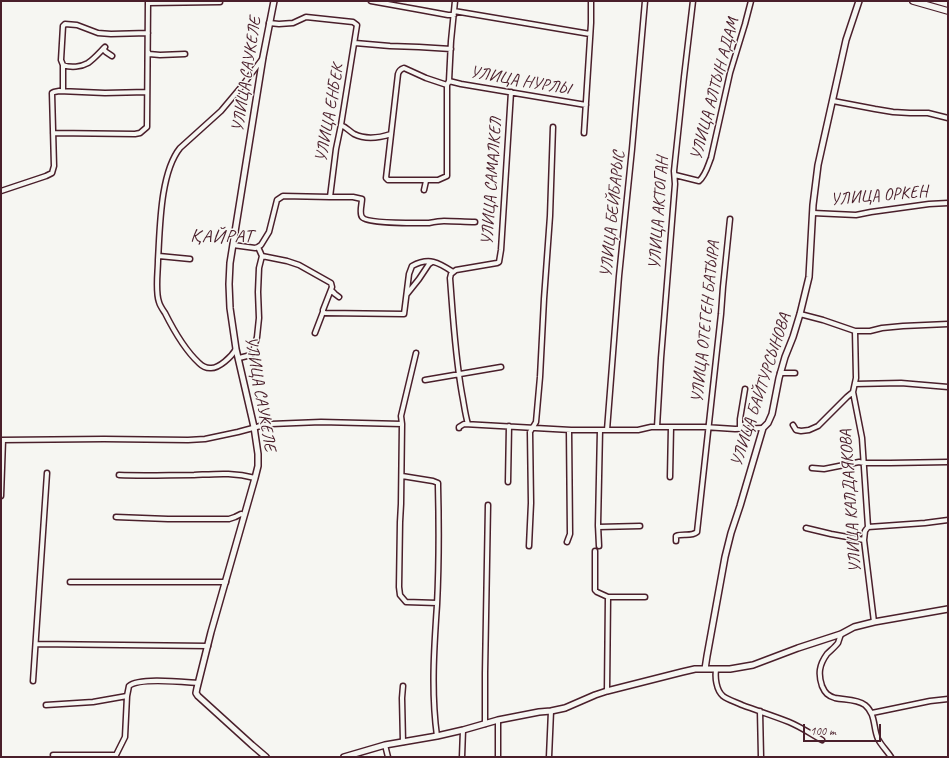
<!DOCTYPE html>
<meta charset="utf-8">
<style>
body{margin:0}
#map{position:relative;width:949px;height:758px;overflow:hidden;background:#f6f6f2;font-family:Caveat,sans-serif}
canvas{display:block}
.frame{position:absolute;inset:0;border:2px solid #4a1f2b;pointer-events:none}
.scale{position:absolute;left:803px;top:724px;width:78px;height:18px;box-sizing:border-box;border:2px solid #4a1f2b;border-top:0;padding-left:5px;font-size:12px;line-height:14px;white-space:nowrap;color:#4a1f2b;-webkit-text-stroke:3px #f6f6f2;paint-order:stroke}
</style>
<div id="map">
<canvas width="949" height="758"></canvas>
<div class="frame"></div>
<div class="scale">100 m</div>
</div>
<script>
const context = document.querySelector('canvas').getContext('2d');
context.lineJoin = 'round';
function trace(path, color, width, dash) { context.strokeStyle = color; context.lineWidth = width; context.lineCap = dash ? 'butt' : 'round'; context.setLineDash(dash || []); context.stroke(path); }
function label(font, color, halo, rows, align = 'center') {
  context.font = font + ' Caveat,sans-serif'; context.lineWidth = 3; context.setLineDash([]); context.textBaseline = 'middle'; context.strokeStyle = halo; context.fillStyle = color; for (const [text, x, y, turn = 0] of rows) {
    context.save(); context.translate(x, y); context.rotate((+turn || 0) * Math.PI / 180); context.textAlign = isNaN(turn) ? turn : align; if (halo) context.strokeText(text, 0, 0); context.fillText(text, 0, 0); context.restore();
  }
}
const minor = new Path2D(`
 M371,1l50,9 27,5h6
 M148,3l72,-1
 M454,11l136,23
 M355,43l35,3 29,1 32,2
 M103,49l3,3 6,4
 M148,52l1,2 11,1 25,-1
 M63,65c8,3 18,2 25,-2 6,-4 12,-11 17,-16
 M449,81l12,3 125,21
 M447,85l-21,-7 -22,-10c-3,1 -5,2 -6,6l-12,104 2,2h50l9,-4v-91l2,-4 2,-40 4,-40
 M63,91v-26l-2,-5 2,-34 2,-2 12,1 21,8 13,1 37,-1
 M833,101l42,8 18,3 17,1h18l20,5
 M341,125c5,2 8,6 13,9 12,6 25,4 37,0
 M53,133l82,1 5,-1 7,-6 1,-126
 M584,133l7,-110v-22
 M675,175l24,6c7,-6 9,-16 12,-23l19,-85 15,-49 6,-23
 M424,190l2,-9
 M1,191l45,-15 6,-3 2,-7 -2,-73 2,-1 5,-1 46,2 42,-1
 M330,197h23l9,2c0,5 -3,14 0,18 4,7 57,6 67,6 5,-1 10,-2 15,-2 11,0 21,1 31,1
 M813,213l43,2 15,-3 58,-8 19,-1
 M233,245l22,3 3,-1 3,-2 8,-13 8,-32 6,-4 47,1 6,-48 5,-24 16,-100 -4,-3 -47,-5 -13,6 -14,1 -10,-1
 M159,256l31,3
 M262,256l25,5 12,4 32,18 1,4 -9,23v2l2,1 79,1 5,-40 3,-8c17,-9 26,-4 41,6
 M331,290l4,4 4,3
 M407,294l12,-15 10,-15 3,-2
 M800,314l23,6 32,11h15l12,-3 21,-2 45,-2
 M855,331l1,47 -3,14 9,46 6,89 -3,4 -1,9 10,82
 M315,333l8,-21
 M236,349c-4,7 -17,20 -26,19 -4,0 -8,-2 -11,-5 -13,-12 -26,-34 -34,-50 -2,-3 -5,-7 -6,-11 -4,-11 -1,-30 -1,-42 2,-32 2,-87 22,-112l41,-37 21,-25 21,-28
 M416,353l-15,63 1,8 -1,80 -1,18 -1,65 1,8 6,7 31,1
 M239,358l12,-3 2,-3 4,-15 2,-19 -1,-26 1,-24 3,-12 -4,-9
 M780,373h15
 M425,380l76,-13
 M855,384l46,-1 47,4
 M468,424c-3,-10 -4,-20 -6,-30 -7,-39 -9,-77 -12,-116l1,-4 5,-4 41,-7 2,-1 2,-12 10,-158
 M793,425l3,5 5,1 8,-1 9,-4 29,-29 6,-5
 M657,427l4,-69 14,-174 -1,-13 10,-94 9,-76
 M459,428v-1l5,-3 107,6h67l13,-3h53l31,2 28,-1
 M740,429v-10l5,-30
 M607,430l12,-154 13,-127 13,-148
 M1,440l103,-1 84,1 17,-1 33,-7 26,-7 7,-1 50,-2 81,2
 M812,468l12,1 35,-7 5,1h26l58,-1
 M119,475c25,1 50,0 75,0 22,-1 39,-3 61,3
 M402,476l31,5 5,2v3c1,39 1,79 -1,119 -3,43 -6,88 0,131
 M670,477l1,-50
 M508,482l1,-56
 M1,496l2,-56
 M116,517l52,2h61l6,-2 6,-3 3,1
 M598,527l42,-1
 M868,527l57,-4 23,-3
 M806,528l25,6 33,6
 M676,541v-5c7,-3 15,1 21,-4l24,-218 2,-27 7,-68
 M567,542l3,-8 -1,-104
 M529,546l2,-43 -1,-71 6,-10 4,-45 4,-78 6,-83 3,-89
 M599,546l-1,-21 2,-95
 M595,551v39l2,2 11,5 -1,94
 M70,582h156
 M608,597h37
 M841,634c-1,3 -2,6 -3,9 -3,4 -7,7 -11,11 -8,11 -9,20 -5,32 3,7 6,10 13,12 10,2 22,1 30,7 11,9 8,23 13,34 3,6 9,12 13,18
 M36,644l172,2
 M716,670c-1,7 0,20 7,26 5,4 13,6 19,9 16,6 32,11 47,17 12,5 22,12 33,18
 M33,681l14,-208
 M46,705l47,-3 34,-6
 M760,711l1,46
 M872,713l58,-12 18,-2
 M485,724v-51l3,-168
 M403,742l-1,-44 1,-12
 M385,745l3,12
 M53,755h63
 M115,757l10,-20 2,-41 2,-10c10,-9 54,-4 69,-3
 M462,757l1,-27
 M498,757v-37
 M549,757l2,-46`);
const tertiary = new Path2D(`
 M705,669l2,-13 18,-99 6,-24 9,-27 23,-78 5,-5 4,-9 7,-36 6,-21 8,-20 7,-23 9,-37 4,-72 5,-40 28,-125 13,-39
 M266,757l-14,-12 -54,-49 -2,-3 1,-5 14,-56 44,-154 3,-12v-12l-4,-27 -18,-78 -6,-41 -1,-24 1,-21 33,-206 11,-56
 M344,757l41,-12 52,-9 26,-6 35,-10 41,-8 12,-1 14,-3 30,-13 12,-4 75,-19 13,-3h35l23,-4 45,-17 43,-14 13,-7 20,-5 74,-13`);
const secondary = new Path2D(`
 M913,1l35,10`);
trace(minor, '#4a1f2b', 7);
trace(tertiary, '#4a1f2b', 8);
trace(secondary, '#4a1f2b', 8);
trace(minor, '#f6f6f2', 4);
trace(tertiary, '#f6f6f2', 5);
trace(secondary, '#f6f6f2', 5.5);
label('17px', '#4a1f2b', '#f6f6f2', [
 ["УЛИЦА САУКЕЛЕ",247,74,-81],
 ["УЛИЦА НУРЛЫ",520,81,10],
 ["УЛИЦА АЛТЫН АДАМ",715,89,-75],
 ["УЛИЦА ЕНБЕК",330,113,-80],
 ["УЛИЦА САМАЛКЕЛ",492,181,-86],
 ["УЛИЦА ОРКЕН",879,196,-5],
 ["УЛИЦА АКТОГАН",659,213,-86],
 ["УЛИЦА БЕЙБАРЫС",613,214,-84],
 ["УЛИЦА ОТЕГЕН БАТЫРА",706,322,-84],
 ["УЛИЦА БАЙТУРСЫНОВА",761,390,-72],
 ["УЛИЦА САУКЕЛЕ",260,394,80],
 ["УЛИЦА КАЛДАЯКОВА",851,501,-94]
]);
context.letterSpacing = '1px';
label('19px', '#4a1f2b', '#f6f6f2', [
 ["ҚАЙРАТ",222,237]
]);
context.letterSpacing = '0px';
</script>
